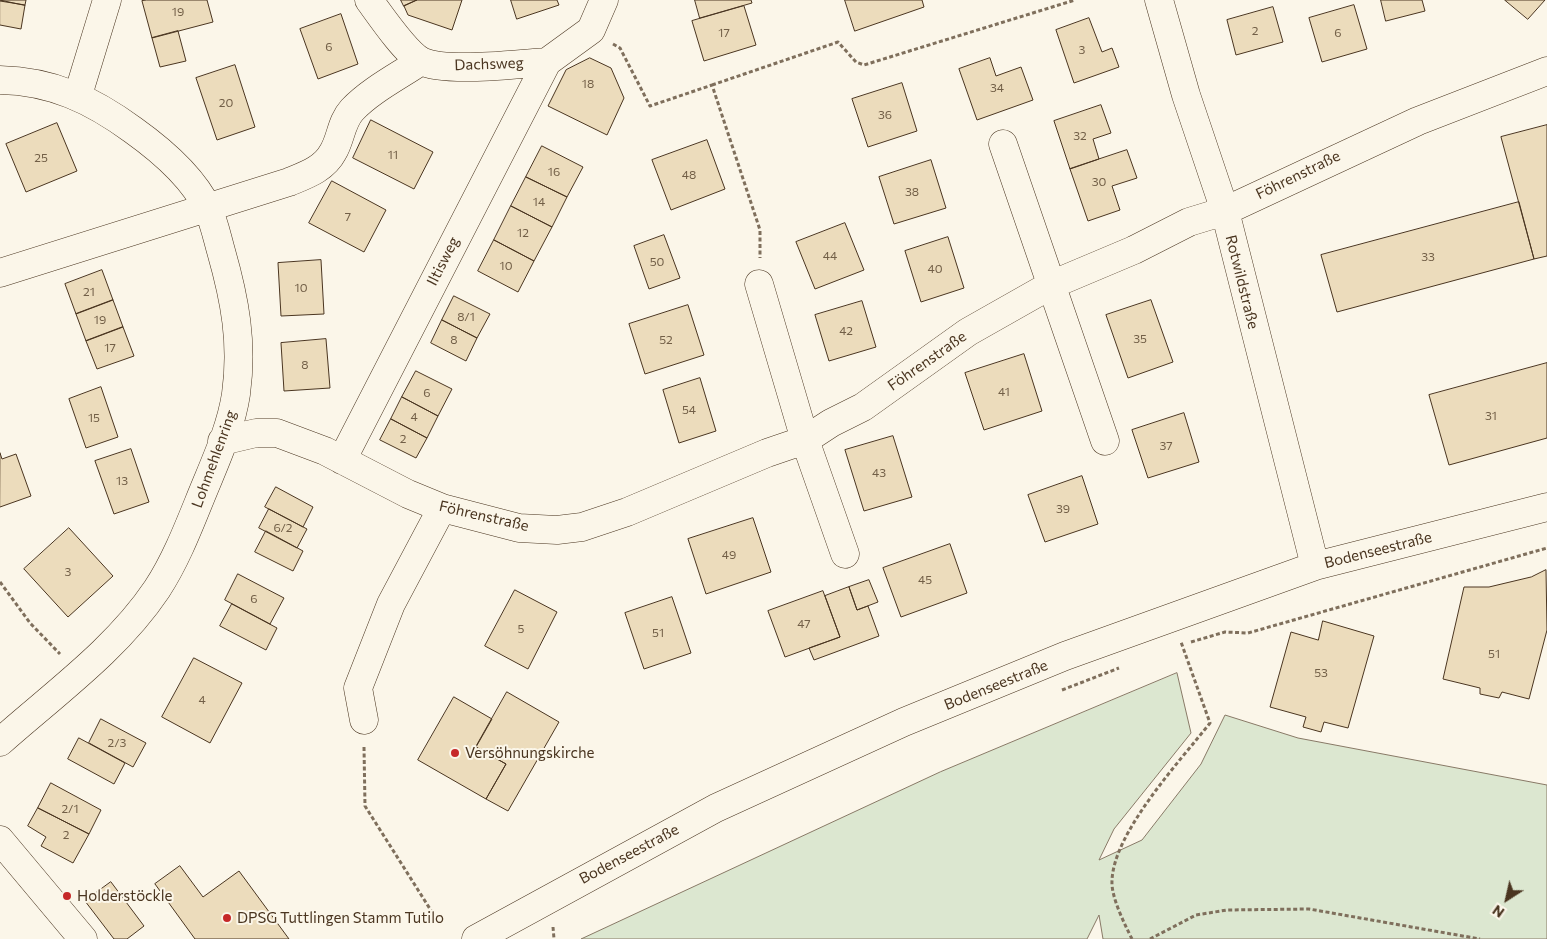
<!DOCTYPE html>
<meta charset="utf-8">
<style>
body{margin:0}
#map{position:relative;width:1547px;height:939px;overflow:hidden;background:#fbf6e9;font-family:Commissioner,sans-serif}
canvas{display:block}
.north{position:absolute;left:1482px;top:874px;width:50px;height:50px;-webkit-text-stroke:4px #fbf6e9;paint-order:stroke;rotate:215deg;font-size:14px;font-weight:700;line-height:20px;text-align:center;color:#4a3520}
.north::after{content:'';display:block;margin:auto;width:18px;height:22px;background:#4a3520;clip-path:polygon(50% 0,100% 100%,50% 72%,0 100%)}
</style>
<div id="map">
<canvas width="1547" height="939"></canvas>
<div class="north">N</div>
</div>
<script>
const context = document.querySelector('canvas').getContext('2d');
context.lineJoin = 'round';
function fill(path, color) { context.fillStyle = color; context.fill(path, 'evenodd'); }
function trace(path, color, width, dash) { context.strokeStyle = color; context.lineWidth = width; context.lineCap = dash ? 'butt' : 'round'; context.setLineDash(dash || []); context.stroke(path); }
function label(font, color, halo, rows, align = 'center') {
  context.font = font + ' Commissioner,sans-serif'; context.lineWidth = 4; context.setLineDash([]); context.textBaseline = 'middle'; context.strokeStyle = halo; context.fillStyle = color; for (const [text, x, y, turn = 0] of rows) {
    context.save(); context.translate(x, y); context.rotate((+turn || 0) * Math.PI / 180); context.textAlign = isNaN(turn) ? turn : align; if (halo) context.strokeText(text, 0, 0); context.fillText(text, 0, 0); context.restore();
  }
}
const green = new Path2D(`
 M1177,673l14,60 -77,96 -15,31 43,-20 59,-76 24,-49 73,23 249,47v154h-444l-4,-24 -12,24h-506l359,-167z`);
fill(green, '#dce7d0');
trace(green, '#887966', 1);
const building = new Path2D(`
 M0,0h26l-1,5z
 M147,0h60l6,22 -61,16 -10,-37z
 M401,0h16l-13,6z
 M417,0h45l-10,30 -44,-15 -4,-9z
 M511,0h46l2,5 -42,14z
 M695,0h56l1,3 -52,15z
 M845,0h77l2,7 -69,24z
 M1381,0h41l3,11 -39,10z
 M1505,0h40l-17,19z
 M0,1l25,4 -4,24 -21,-4z
 M1354,5l13,44 -45,13 -13,-44z
 M744,6l12,39 -52,16 -12,-40z
 M1273,7l10,35 -47,13 -9,-35z
 M341,14l17,50 -40,15 -18,-50z
 M1089,18l13,34 10,-4 7,19 -45,16 -18,-53z
 M178,31l8,30 -26,6 -8,-29z
 M590,58l21,10 13,30 -17,37 -59,-29 18,-36z
 M990,58l6,18 25,-9 12,33 -56,20 -18,-51z
 M235,65l20,62 -38,13 -21,-62z
 M902,83l15,48 -49,16 -16,-48z
 M1101,105l10,28 -18,6 6,20 -29,10 -16,-48z
 M371,120l62,32 -19,37 -61,-31z
 M57,123l20,48 -51,21 -20,-48z
 M1547,125v131l-13,3 -33,-122z
 M707,140l18,49 -54,21 -19,-50z
 M542,146l41,21 -16,30 -41,-20z
 M1127,150l10,28 -25,8 8,24 -32,11 -18,-52z
 M931,160l15,48 -52,16 -15,-47z
 M526,177l41,20 -15,30 -41,-21z
 M332,181l54,29 -22,42 -55,-29z
 M1519,202l15,57 -197,53 -16,-57z
 M511,206l41,21 -18,34 -40,-21z
 M845,223l19,47 -49,19 -19,-47z
 M664,235l16,43 -31,11 -15,-43z
 M948,237l16,51 -43,14 -16,-51z
 M494,240l40,21 -16,31 -40,-21z
 M321,260l3,54 -43,2 -3,-53z
 M102,270l11,30 -37,14 -11,-30z
 M454,296l36,18 -13,24 -35,-18z
 M113,300l10,27 -37,14 -10,-27z
 M1151,300l22,62 -45,16 -22,-63z
 M862,301l14,46 -47,14 -14,-46z
 M688,305l16,50 -59,19 -16,-50z
 M442,320l35,18 -11,23 -35,-18z
 M123,327l11,29 -37,13 -11,-28z
 M326,339l4,49 -46,3 -3,-48z
 M1024,354l18,57 -58,19 -19,-57z
 M1547,363v75l-98,27 -20,-70z
 M416,371l36,18 -14,27 -36,-19z
 M700,378l16,53 -37,12 -16,-53z
 M101,387l17,50 -32,11 -17,-49z
 M402,397l36,19 -11,22 -36,-19z
 M1184,413l15,49 -51,16 -16,-48z
 M391,419l36,19 -11,20 -36,-18z
 M893,436l19,61 -48,14 -19,-61z
 M131,449l18,53 -35,12 -19,-53z
 M0,453l2,6 14,-5 15,42 -31,11z
 M1082,476l16,48 -53,18 -17,-47z
 M276,487l37,20 -10,20 -38,-20z
 M269,509l38,20 -10,19 -38,-20z
 M753,518l18,54 -65,22 -18,-55z
 M69,528l44,48 -45,41 -44,-48z
 M266,531l37,20 -10,20 -38,-19z
 M950,544l17,49 -66,24 -18,-49z
 M1546,570l1,60 -18,69 -27,-7 -3,6 -19,-4v-6l-37,-9 21,-92h25l42,-10z
 M238,574l46,24 -14,26 -45,-24z
 M869,580l9,22 -21,8 -8,-23z
 M849,587l8,23 11,-4 11,30 -65,24 -5,-12 31,-11 -15,-41z
 M515,590l42,22 -29,57 -43,-23z
 M823,591l17,46 -55,20 -17,-46z
 M672,597l19,56 -47,16 -19,-56z
 M232,604l45,24 -11,22 -46,-24z
 M1323,621l51,15 -26,92 -24,-6 -3,10 -18,-5 3,-10 -36,-10 21,-75 27,8z
 M194,658l48,25 -32,60 -48,-26z
 M507,692l52,30 -51,89 -22,-12 20,-35 -30,-17z
 M454,697l38,22 -16,28 30,17 -20,35 -68,-39z
 M101,719l45,24 -13,24 -44,-24z
 M79,738l46,25 -11,21 -46,-25z
 M51,783l50,27 -12,24 -51,-26z
 M38,808l51,26 -16,29 -32,-17 5,-9 -18,-11z
 M180,866l23,31 36,-26 50,68h-94l-40,-55z
 M111,882l33,44 -17,13h-13l-29,-38z`);
fill(building, '#ecdcbc');
trace(building, '#4a3520', 1);
const minor = new Path2D(`
 M369,0c11,15 36,52 52,61 24,12 98,3 126,1
 M1159,0l27,95 39,116 90,355
 M0,80c52,1 92,20 133,50 28,20 60,47 75,79 6,13 9,28 13,42 14,49 22,92 15,143 -5,34 -21,68 -34,100 -13,32 -26,66 -45,95 -40,60 -103,105 -157,153
 M78,95l29,-95
 M1003,144l102,297
 M0,273l289,-91c17,-7 35,-13 44,-30 8,-13 8,-30 19,-42 19,-20 47,-34 69,-49
 M759,284l46,156 40,114
 M222,441l34,-8h21l48,18 83,43 34,14 77,20 38,2 25,-3 45,-15 140,-59 38,-13 26,-17 32,-16 105,-75 83,-47 83,-35 55,-28 36,-11 193,-90 129,-50
 M342,460l205,-398 44,-32 13,-30
 M364,720l-6,-32 33,-84 51,-96
 M0,840l83,99
 M476,939l240,-131 188,-86 161,-66 250,-90 232,-59`);
trace(minor, '#4a3520', 29);
trace(new Path2D(`
 M613,44l7,4 30,58 62,-21 48,145v28
 M712,85l126,-43 18,20 8,3 211,-65
 M0,582l30,41 30,31
 M1191,642l34,-10 23,1 299,-85
 M1062,690l57,-22
 M364,747l1,59 72,114
 M553,927l1,12
 M1132,939c-7,-14 -21,-42 -20,-58 1,-48 68,-120 98,-158l-29,-81
 M1150,939l46,-24 31,-5 82,-1 171,30`), '#7f6f5c', 3, [4, 2.5]);
trace(minor, '#fbf6e9', 28);
for (const [x, y, r, color] of [
 [455,753,5,"#c62828"],
 [67,896,5,"#c62828"],
 [227,918,5,"#c62828"]
]) { const dot = new Path2D(); dot.arc(x, y, r, 0, 2 * Math.PI); context.fillStyle = color; context.fill(dot); trace(dot, '#fbf6e9', 2); }
label('12px', '#725f47', null, [
 ["19",178,12],
 ["2",1255,31],
 ["17",724,33],
 ["6",1338,33],
 ["6",329,47],
 ["3",1082,50],
 ["18",588,84],
 ["34",997,88],
 ["20",226,103],
 ["36",885,115],
 ["32",1080,136],
 ["11",393,155],
 ["25",41,158],
 ["16",554,172],
 ["48",689,175],
 ["30",1099,182],
 ["38",912,192],
 ["14",539,202],
 ["7",348,217],
 ["12",523,233],
 ["44",830,256],
 ["33",1428,257],
 ["50",657,262],
 ["10",506,266],
 ["40",935,269],
 ["10",301,288],
 ["21",89,292],
 ["8/1",466,317],
 ["19",100,320],
 ["42",846,331],
 ["35",1140,339],
 ["8",454,340],
 ["52",666,340],
 ["17",110,348],
 ["8",305,365],
 ["41",1004,392],
 ["6",427,393],
 ["54",689,410],
 ["31",1491,416],
 ["4",414,417],
 ["15",94,418],
 ["2",403,439],
 ["37",1166,446],
 ["43",879,473],
 ["13",122,481],
 ["39",1063,509],
 ["6/2",283,528],
 ["49",729,555],
 ["3",68,572],
 ["45",925,580],
 ["6",254,599],
 ["47",804,624],
 ["5",521,629],
 ["51",658,633],
 ["51",1494,654],
 ["53",1321,673],
 ["4",202,700],
 ["2/3",117,743],
 ["2/1",70,809],
 ["2",66,835]
]);
label('15px', '#4a3520', '#fbf6e9', [
 ["Dachsweg",489,64,-2],
 ["Föhrenstraße",1298,175,-26],
 ["Iltisweg",443,261,-63],
 ["Rotwildstraße",1242,282,76],
 ["Föhrenstraße",927,361,-35],
 ["Lohmehlenring",214,459,-70],
 ["Föhrenstraße",484,516,13],
 ["Bodenseestraße",1378,550,-14],
 ["Bodenseestraße",996,685,-22],
 ["Bodenseestraße",629,854,-28]
]);
label('15px', '#4a3520', '#fbf6e9', [
 ["Versöhnungskirche",465,753],
 ["Holderstöckle",77,896],
 ["DPSG Tuttlingen Stamm Tutilo",237,918]
], 'left');
</script>
